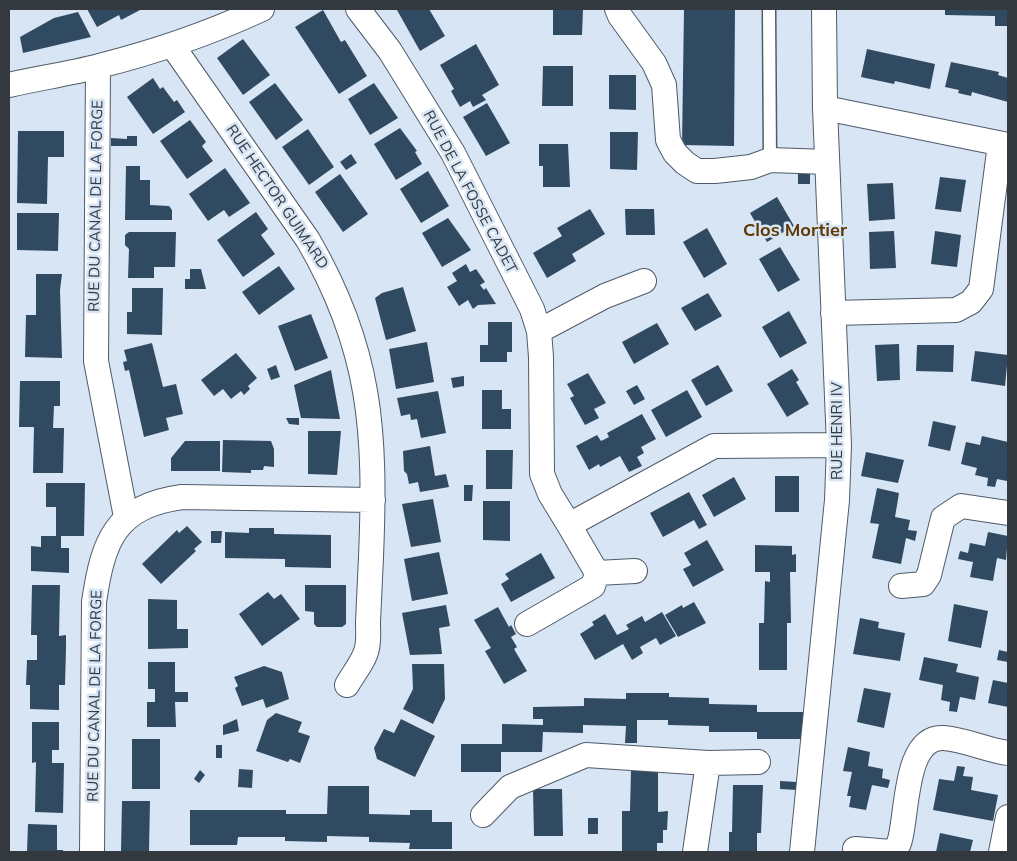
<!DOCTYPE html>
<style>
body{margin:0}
#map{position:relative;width:1017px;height:861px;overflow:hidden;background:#d7e5f4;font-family:Mulish,sans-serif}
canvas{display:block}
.frame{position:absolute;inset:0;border:10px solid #33393f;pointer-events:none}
</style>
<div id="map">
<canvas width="1017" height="861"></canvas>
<div class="frame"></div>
</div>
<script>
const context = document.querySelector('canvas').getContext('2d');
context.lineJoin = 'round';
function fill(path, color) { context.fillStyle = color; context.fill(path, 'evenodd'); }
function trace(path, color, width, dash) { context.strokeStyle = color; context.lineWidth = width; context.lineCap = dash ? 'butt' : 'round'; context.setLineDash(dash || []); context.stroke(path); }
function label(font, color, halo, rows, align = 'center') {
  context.font = font + ' Mulish,sans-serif'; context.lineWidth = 5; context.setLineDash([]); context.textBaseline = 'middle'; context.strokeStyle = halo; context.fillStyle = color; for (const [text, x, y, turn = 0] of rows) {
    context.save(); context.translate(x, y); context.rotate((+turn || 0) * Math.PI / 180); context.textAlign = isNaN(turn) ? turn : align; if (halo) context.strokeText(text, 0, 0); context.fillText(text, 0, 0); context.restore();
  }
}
fill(new Path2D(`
 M87,9h55l-21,11 -2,-5 -22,12z
 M399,9h30l16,27 -25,15 -23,-41z
 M553,9h30l-1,26h-29z
 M684,9h51l-1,137 -52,-1z
 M945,9h63v17h-13v-10l-50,-1z
 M323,10l18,32 4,-2 22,36 -28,18 -44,-67z
 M78,12l13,25 -68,16 -3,-16 34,-19z
 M243,39l27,36 -27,20 -26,-37z
 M476,44l23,41 -17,10 4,5 -13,7 -3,-6 -10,6 -9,-16 3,-2 -14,-24z
 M867,49l68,15 -5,25 -35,-8 -1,3 -33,-7z
 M951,62l48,10 -1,3 10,3v24l-36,-10 -1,4 -13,-3 1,-3 -14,-3z
 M543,66h30v40h-31z
 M609,75h27v35l-27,-1z
 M153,78l7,11 3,-2 11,15 3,-2 8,12 -32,22 -26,-37z
 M275,83l28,37 -27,20 -27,-38z
 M374,83l24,35 -28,17 -22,-36z
 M487,103l23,40 -24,13 -23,-39z
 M190,120l16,22 -4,4 11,15 -26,18 -27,-38z
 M400,128l17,23 -2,1 7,12 -26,16 -22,-36z
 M308,129l26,38 -25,18 -27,-38z
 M18,131h46v26h-16l-1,47 -30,-1z
 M610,132h28l-1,38 -27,-1z
 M127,136h10v10h-26v-8l16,1z
 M539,144h29l2,43h-27v-21h-4z
 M351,154l6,9 -11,7 -6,-8z
 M126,166h14v14h10v25l19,1 3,4v10h-47z
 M225,168l25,35 -21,14 -5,-7 -16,11 -19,-27z
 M428,171l21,35 -28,17 -21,-34z
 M798,173h12v11h-12z
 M340,174l28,40 -25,18 -28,-40z
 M940,177l26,3 -5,32 -26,-3z
 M893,183l2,36 -26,2 -2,-37z
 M777,197l17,29 -27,16 -17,-29z
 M590,209l15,25 -33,20 4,7 -29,17 -14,-25 29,-17 -5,-8z
 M625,209h29l1,26h-29z
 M256,212l12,17 -7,6 14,19 -32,23 -26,-37z
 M17,213h42l-1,38 -41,-1z
 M448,218l23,32 -29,17 -20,-34z
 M707,228l20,36 -23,14 -21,-36z
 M894,231l2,37 -26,1 -1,-37z
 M935,231l26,4 -4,32 -26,-3z
 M129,232h47l-1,35h-21v11h-26l1,-29 -4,-4v-10z
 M780,247l20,33 -22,12 -19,-33z
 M466,264l4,8 6,-3 9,13 -5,3 4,5 2,-2 10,16 -18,1 -5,4 -5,-9 -9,6 -12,-19 10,-6 -5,-8z
 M279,266l16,23 -36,26 -17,-23z
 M190,269h11l5,20h-21v-10h5z
 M36,274h26l-2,16 2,68 -37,-1 1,-42h10z
 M403,287l13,44 -30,9 -11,-42 7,-5z
 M132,288h31l-1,47 -35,-1v-22h5z
 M708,293l14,23 -27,15 -14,-23z
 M789,311l18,32 -27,15 -18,-31z
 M311,314l17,44 -33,13 -17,-45z
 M488,322h24v30h-5v10h-27v-17h8z
 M657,323l12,21 -35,20 -12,-22z
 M427,342l7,40 -38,7 -7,-40z
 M152,343l11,44 13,-3 7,30 -17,4 3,12 -25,7 -15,-67 -4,1 -2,-9 4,-1 -3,-11z
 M899,344l1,36 -23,1 -2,-36z
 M917,345h37l-1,27 -37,-1z
 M975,351l33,4 -3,31 -34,-5z
 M236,353l21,25 -9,8 2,3 -6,6 -3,-4 -10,8 -8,-10 -9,7 -13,-16z
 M276,365l4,12 -9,3 -4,-11z
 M718,365l15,26 -27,15 -15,-26z
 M792,369l7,11 -3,2 13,22 -22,13 -20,-33z
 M331,370l9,49 -39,-1 -7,-33z
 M588,373l18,30 -12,6 5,9 -14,7 -15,-27 4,-2 -7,-12z
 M464,376v10l-11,2 -2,-10z
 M20,381h40v25h-6l-1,22h11l-1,45h-30l1,-46h-15z
 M637,385l8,14 -11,6 -8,-14z
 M482,390h20v19h9v20h-29z
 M687,390l15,27 -36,20 -15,-27z
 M438,391l8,42 -25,5 -4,-19 -6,1 -1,-6 -9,2 -4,-18z
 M642,414l14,25 -15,8 3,6 -7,4 5,9 -13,6 -9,-16 -20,11 -1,-3 -10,6 -13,-24 21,-11 4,6 8,-4 -2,-4z
 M286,418h13v7l-10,-1z
 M933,421l23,5 -6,25 -22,-5z
 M308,431h33l-4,44 -29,-1z
 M982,436l26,6 -1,39 -10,-2 -2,8 -8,-1 1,-8 -13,-3 2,-7 -16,-4 5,-22 14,3z
 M223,440l48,1 3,8v18l-10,-1 -1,4h-12v3l-29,-1z
 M185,441h35v30h-49v-13z
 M430,446l5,30 11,-2 3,13 -29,5 -2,-10 -9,2 -2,-10 -3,-3 -1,-20z
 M486,450h27l-1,39h-26z
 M866,452l38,8 -6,23 -37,-7z
 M775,476h24v36h-24z
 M734,477l12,22 -32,18 -12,-22z
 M46,483h39l-1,53h-23v12h8v25l-38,-2v-25l10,1v-11h15v-29h-10z
 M464,485h9l-1,16h-8z
 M877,488l22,5 -4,24 15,3 -2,10 9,1 -2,10 -9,-3 -5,26 -29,-6 7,-34 -9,-1z
 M689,492l18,33 -8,4 -5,-9 -31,17 -13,-24z
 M433,499l8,43 -30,5 -9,-43z
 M483,501h27v40l-27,-1z
 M187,526l15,16 -8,7 2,2 -35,33 -19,-20 35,-34 2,3z
 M249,528h25v6l57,1v33l-46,-1v-8l-60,-1v-26l24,1z
 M211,531h11l-1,12h-10z
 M988,532l20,4 -2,24 -9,-2 -4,23 -23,-4 3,-15 -15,-3 2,-8 8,2 2,-10 15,3z
 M707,540l17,30 -31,17 -10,-18 8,-4 -7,-12z
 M755,545l37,1v9l4,-1v18h-6l1,51h-4v47h-28v-47h5l1,-42 5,1v-10h-15z
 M439,552l9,42 -36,7 -8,-42z
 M541,553l14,25 -44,24 -10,-18 8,-5 -4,-5z
 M32,585h28l-1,51 7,-1v14l-1,36h-6v25l-29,-1v-24h-4l1,-25h10v-25h-6z
 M305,585h41v39l-4,3h-25l-3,-3v-12l-9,-1z
 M268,592l6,7 7,-5 19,25 -38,27 -23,-32z
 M148,599l29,1v29h11v19l-40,1z
 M694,602l12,21 -28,14 -13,-22 17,-10 1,3z
 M954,604l34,7 -7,37 -33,-7z
 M446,605l4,21 -11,2 3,26 -32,1 -8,-42z
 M498,607l11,20 2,-2 5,9 -5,3 6,10 -3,2 13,22 -23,13 -19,-33 6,-3 -17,-28z
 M662,612l14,24 -16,9 -4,-7 -16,9 3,6 -11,7 -9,-16 -28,16 -15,-26 14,-9 -2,-3 13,-8 12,21 12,-6 -3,-4 16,-9 3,6z
 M860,618l19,4 -1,6 27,5 -5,28 -47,-7z
 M999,650l9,2v10l-11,-2z
 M924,657l34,7 -2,8 23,5 -4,23 -15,-3 -3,15 -8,-1 1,-9 -9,-2 2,-15 -24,-5z
 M148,662h27v30h13v10h-13l1,25h-29v-25h8v-13h-7z
 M412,664h32l1,35 -12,25 -30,-15 10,-20z
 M264,666l18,6 7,27 -23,9 -3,-9 -21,7 -7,-18 3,-2 -4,-9z
 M993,680l15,3v24l-20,-4z
 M864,688l27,5 -7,35 -27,-6z
 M626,693h43v4l40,1v6l48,1v7h48l-1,27h-47v-7h-48v-6l-41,-1v-5h-31v23h-12l1,-17 -43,-1v8l-40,-1 -1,20h-41v20h-40v-28h41v-20l41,1v-6h-10v-12l51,-1v-8l42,1z
 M276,713l26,9 -4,10 12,4 -10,27 -10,-4 -2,3 -32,-11 11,-31z
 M237,719l2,12 -16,4v-10z
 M401,719l34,17 -20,41 -38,-18 -3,-11 10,-19 10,4z
 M32,722h27v28h-7v13h12l-1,50 -28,-1 1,-50 -4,1z
 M132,739h28v50h-28z
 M216,745h6v13h-6z
 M848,747l22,5 -2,14 15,3 -1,9 8,2 -2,8 -16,-3 -6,25 -17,-3 2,-11h-4l5,-24 -9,-1z
 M957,766l8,1 -2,9 10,1 -2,13 27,5 -5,26 -60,-11 6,-31 15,2z
 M239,769l14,1 -1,18 -14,-1z
 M200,770l5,5 -6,8 -5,-4z
 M631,770h27v42l10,-1 -1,19h-4v13h-6v9h-35v-41h8z
 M780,781l17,1v8l-17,-1z
 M733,785h30l-2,48h-4v19h-28v-20h3z
 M328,786h41v28l41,1v-5h22v12h20v27h-43l1,-6 -41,-1v-5l-42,-1v6l-42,-1v-4h-47l-1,8h-47v-35h96v4h41z
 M533,789h29l1,47h-29z
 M122,801h28l-1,51 -28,-1z
 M588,818h10v16h-10z
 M28,824l29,1v25h6v2h-36z
 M940,833l33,7 -3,12h-34z`), '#304a62');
const lane = new Path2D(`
 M769,9l1,151`);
const street = new Path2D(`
 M358,9l32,42 63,102 79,156 7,22 2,26 1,117 8,20 19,31
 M617,9l3,7 34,47 10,22 4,55 7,13 10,10 12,8h18l36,-4 19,-7 57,2
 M172,45l136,195c64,110 68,193 63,317 -1,22 -2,43 -3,65 0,8 1,18 -1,26 -2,12 -14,26 -20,37
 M98,67l-2,294 30,156
 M9,85c30,-7 60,-11 90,-19 56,-14 111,-33 163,-57
 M825,108l183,37
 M833,313l123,-3 15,-8 10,-13 19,-145
 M539,331l66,-35 39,-15
 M597,573l38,-2
 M901,586l22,-2 6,-9 14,-57 18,-12 47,7
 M527,624l66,-38 4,-13 -28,-48 145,-79 125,-1
 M483,815l27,-28 76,-32 122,8 50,-1
 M855,849l36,3c3,-3 7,-5 8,-9 9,-25 4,-108 45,-105 22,2 43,12 64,15
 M92,852l2,-250c9,-61 21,-96 88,-105l191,3
 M695,852l13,-89
 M802,852l35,-352 2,-55 -14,-337 -1,-99
 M1001,852l7,-35`);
trace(lane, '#4f5b68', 15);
trace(street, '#4f5b68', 26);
trace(lane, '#fff', 12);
trace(street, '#fff', 24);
label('15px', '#33393f', '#d7e5f4', [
 ["RUE DE LA FOSSE CADET",470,192,62],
 ["RUE HECTOR GUIMARD",277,197,56],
 ["RUE DU CANAL DE LA FORGE",96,206,-89],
 ["RUE HENRI IV",837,431,-90],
 ["RUE DU CANAL DE LA FORGE",95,696,-89]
]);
label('bold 18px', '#5f3a06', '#d7e5f4', [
 ["Clos Mortier",795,231]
]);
</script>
